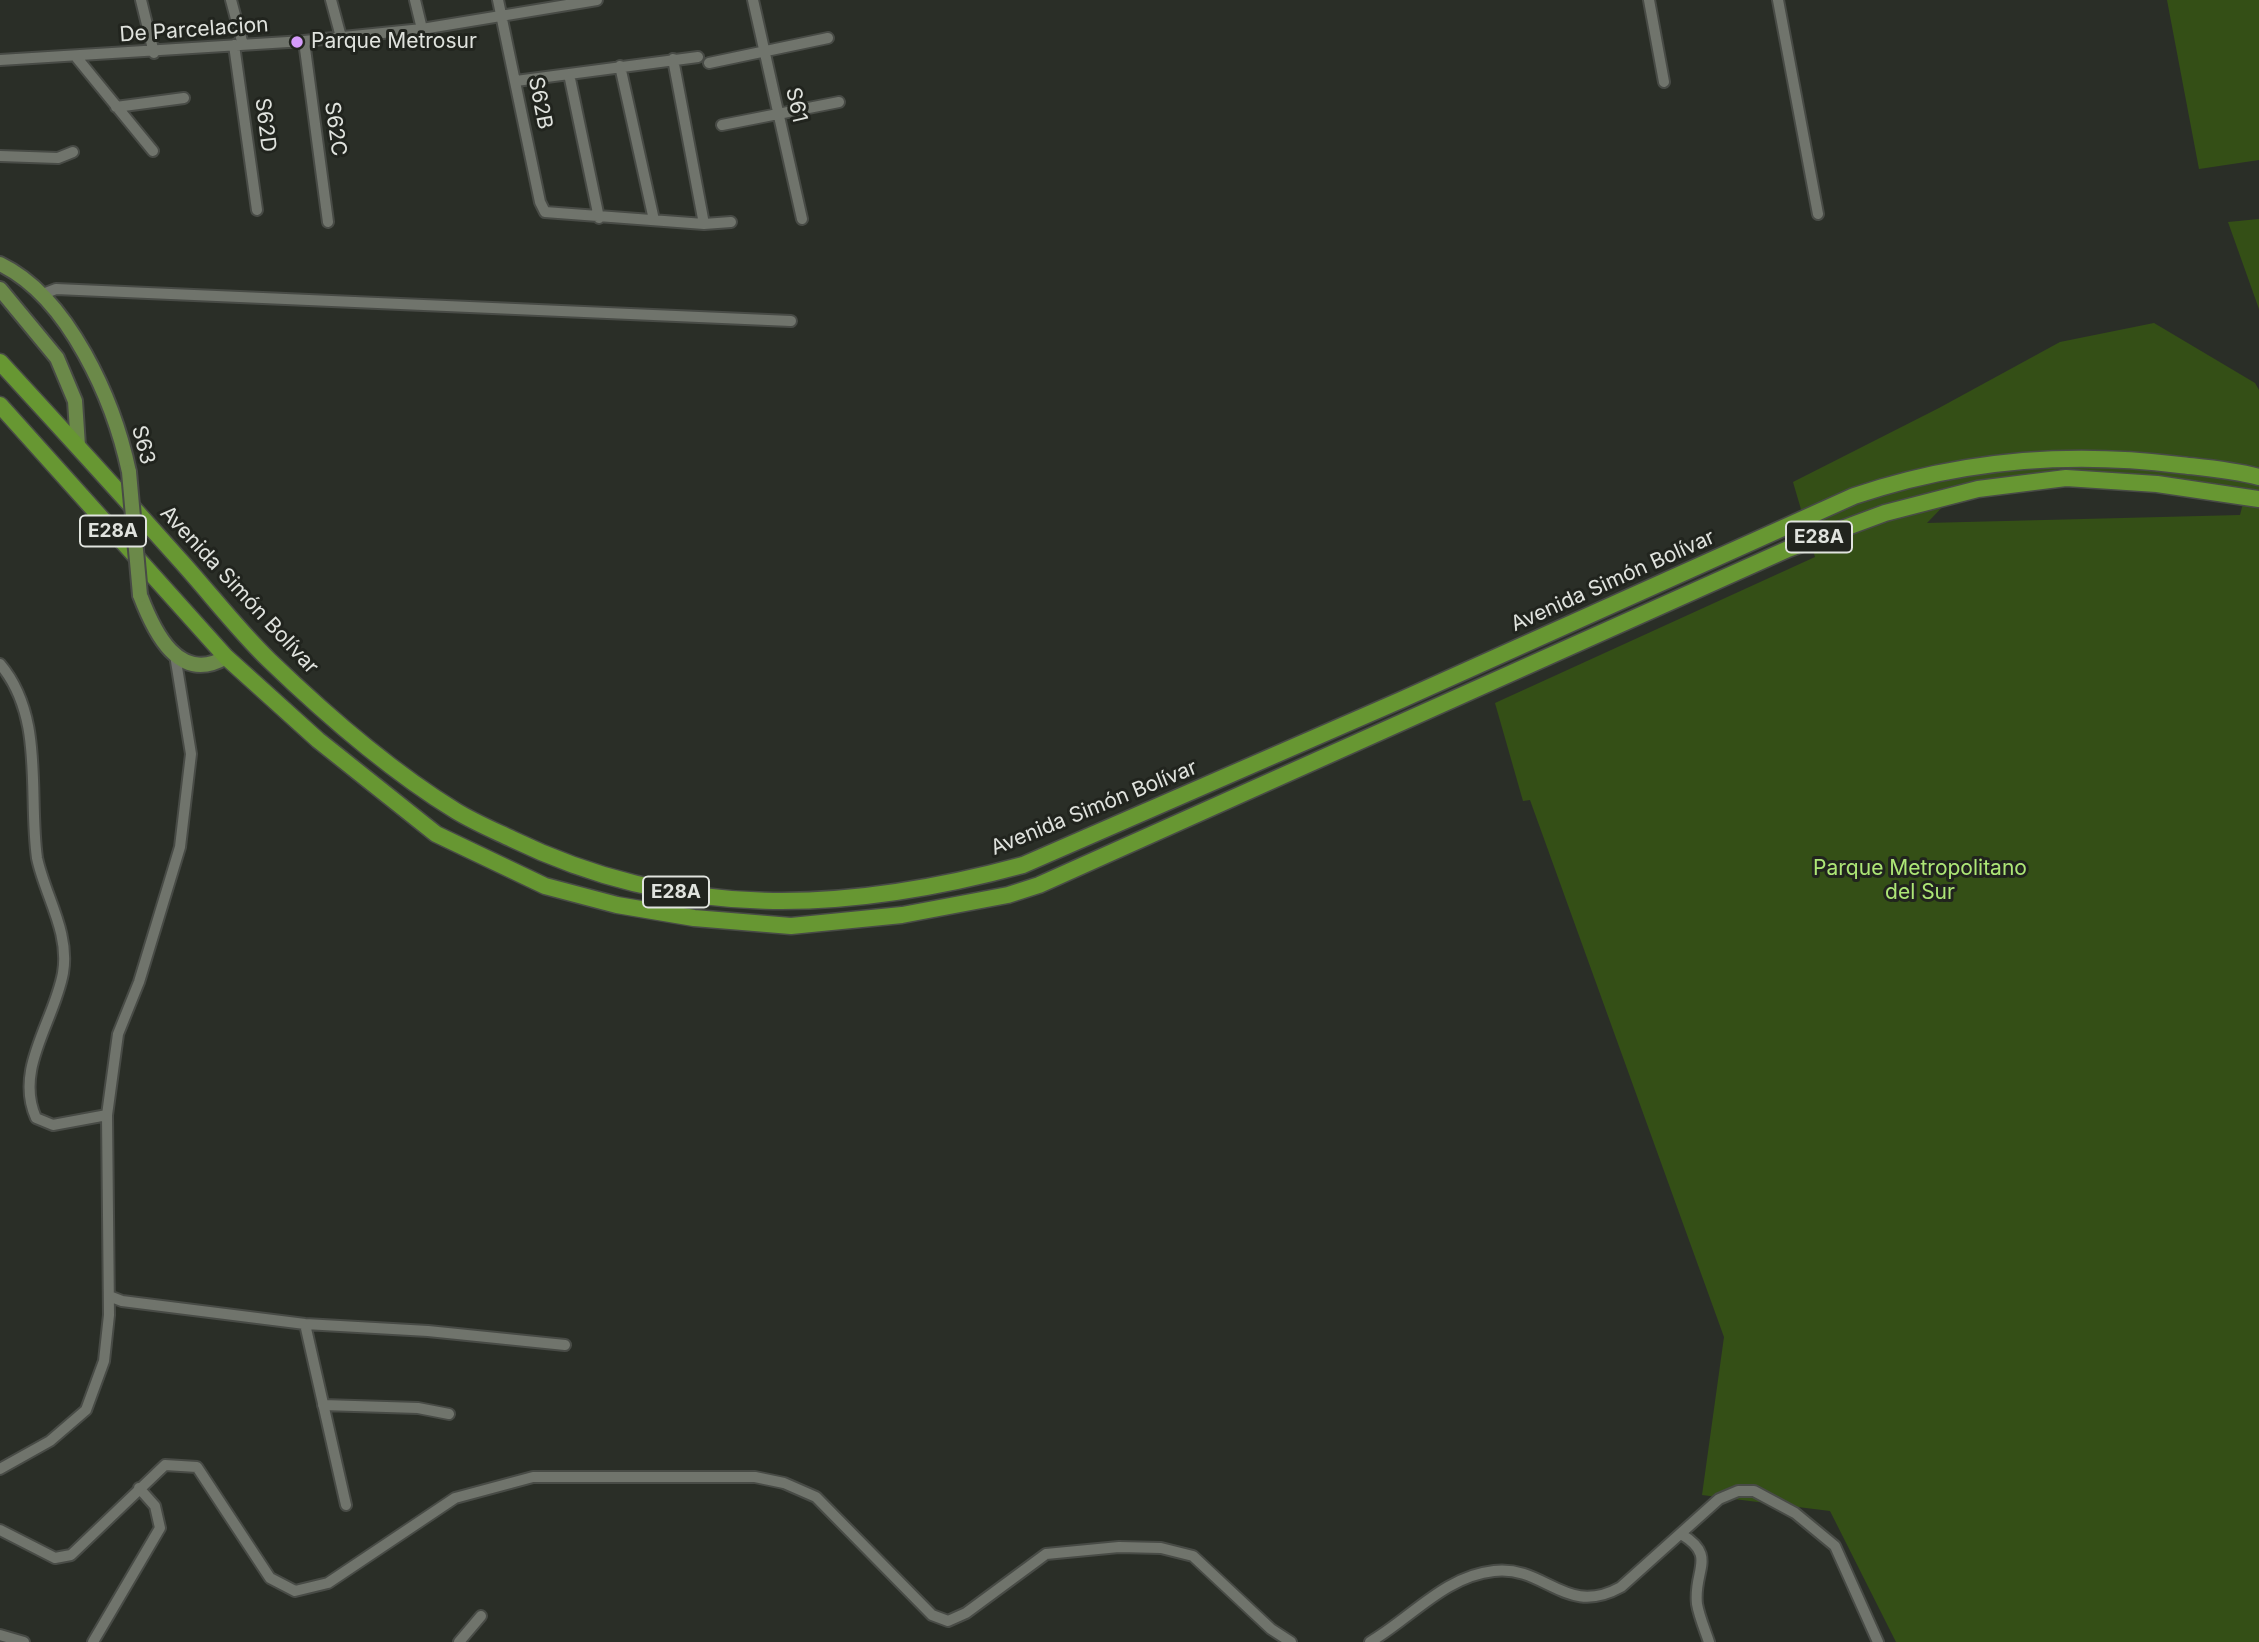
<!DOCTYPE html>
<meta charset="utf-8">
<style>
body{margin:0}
canvas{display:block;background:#2a2e27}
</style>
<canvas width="2259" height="1642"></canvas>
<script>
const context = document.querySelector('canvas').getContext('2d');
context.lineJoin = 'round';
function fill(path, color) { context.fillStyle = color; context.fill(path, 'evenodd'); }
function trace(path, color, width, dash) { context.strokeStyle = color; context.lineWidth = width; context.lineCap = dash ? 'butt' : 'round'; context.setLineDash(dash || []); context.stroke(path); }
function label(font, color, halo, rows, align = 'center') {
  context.font = font + ' Inter,sans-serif'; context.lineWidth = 6; context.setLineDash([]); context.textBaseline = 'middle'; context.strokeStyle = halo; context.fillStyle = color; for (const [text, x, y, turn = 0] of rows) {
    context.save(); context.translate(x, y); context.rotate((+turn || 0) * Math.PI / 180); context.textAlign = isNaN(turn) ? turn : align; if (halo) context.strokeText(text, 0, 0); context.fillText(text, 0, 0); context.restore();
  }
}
fill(new Path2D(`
 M2167,0h92v160l-60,9z
 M2259,219v90l-31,-87z
 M2154,323l101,60 4,7v1252h-363l-66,-131 -128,-16 22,-158 -194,-537 -7,1 -28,-98 320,-146 -22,-75 146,-74 121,-66zM2063,468l182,28 -5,19 -313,8 24,-25z`), '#344f16');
const minor = new Path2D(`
 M141,0l13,53
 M231,0l12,45
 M331,0l10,37
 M415,0l7,29
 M498,0l42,202 5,10 159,12 27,-2
 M753,0l49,219
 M1649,0l15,82
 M1778,0l40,214
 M304,41l24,181
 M234,45l23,165
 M77,58l76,93
 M673,59l31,165
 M0,60l304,-19 118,-12 175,-29
 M709,63l119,-25
 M620,66l34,154
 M569,74l30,144
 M516,81l182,-24
 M116,107l68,-9
 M722,125l117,-23
 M0,156l58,2 15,-6
 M43,294l13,-5 735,32
 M0,664c45,53 28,130 37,194 8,38 33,74 26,115 -9,49 -49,96 -27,145l17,7 54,-10
 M109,1296l13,5 183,23 123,7 137,14
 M305,1324l41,181
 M323,1405l95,3 31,6
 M0,1469l50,-28 36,-31 18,-49 5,-46 -2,-200 11,-81 21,-52 41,-135 11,-93 -16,-99
 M0,1530l55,28 16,-3 94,-90 32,2 73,111 25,13 33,-8 127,-85 78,-21h222l29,6 32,14 116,118 16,6 18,-8 80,-59 73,-7 42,1 32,8 78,73 20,13
 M1681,1534c37,22 12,36 16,70 2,12 8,26 12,38
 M0,1635l24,7
 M93,1642l67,-114 -5,-22 -16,-18
 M459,1642l22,-26
 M1370,1642c41,-24 75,-66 124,-71 52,-6 71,47 127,16l98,-88 19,-8h16l41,22 40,33 43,96`);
const major = new Path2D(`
 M0,264c69,33 114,137 129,208
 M0,289l57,69 18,43 3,45
 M140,595c14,37 39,90 86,62`);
const highway = new Path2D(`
 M0,362c60,65 120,131 179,197 30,33 58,70 90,101 57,55 120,110 187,151 18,11 37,19 56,28 169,82 334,74 511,26l378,-165 453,-204c106,-36 216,-45 326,-31 27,3 53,5 79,12
 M0,405l226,252 92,83 118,94 109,52 72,19 77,13 97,8 111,-11 106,-20 31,-10 749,-336 97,-36 93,-24 88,-11 91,6 102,15`);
trace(minor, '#484b46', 14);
trace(major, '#484b46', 18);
trace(highway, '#484b46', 19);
trace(minor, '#70746c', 10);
trace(major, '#6b8949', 14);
trace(highway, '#679732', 16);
const majorBridge = new Path2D(`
 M129,472l11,123`);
trace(majorBridge, '#484b46', 18, []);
trace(majorBridge, '#6b8949', 14);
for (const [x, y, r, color] of [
 [297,42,7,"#d59bfb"]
]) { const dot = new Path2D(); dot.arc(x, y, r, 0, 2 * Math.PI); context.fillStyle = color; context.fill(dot); trace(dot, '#21241e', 2.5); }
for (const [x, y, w] of [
 [113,531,66],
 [1819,537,66],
 [676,892,66]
]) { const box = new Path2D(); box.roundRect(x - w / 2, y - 15.5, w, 31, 5); context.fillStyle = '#21241e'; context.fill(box); trace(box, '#e0e3de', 2); }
label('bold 19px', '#e0e3de', null, [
 ["E28A",113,531],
 ["E28A",1819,537],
 ["E28A",676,892]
]);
label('21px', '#e0e3de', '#21241e', [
 ["De Parcelacion",194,30,-4],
 ["S62B",540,103,79],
 ["S61",796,105,77],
 ["S62D",265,125,83],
 ["S62C",335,129,82],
 ["S63",143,445,76],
 ["Avenida Simón Bolívar",1613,581,-24],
 ["Avenida Simón Bolívar",239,590,47],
 ["Avenida Simón Bolívar",1094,808,-22]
]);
label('21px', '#e0e3de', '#21241e', [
 ["Parque Metrosur",311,42]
], 'left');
label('21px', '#ade676', '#21241e', [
 ["Parque Metropolitano",1920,869],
 ["del Sur",1920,893]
]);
</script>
